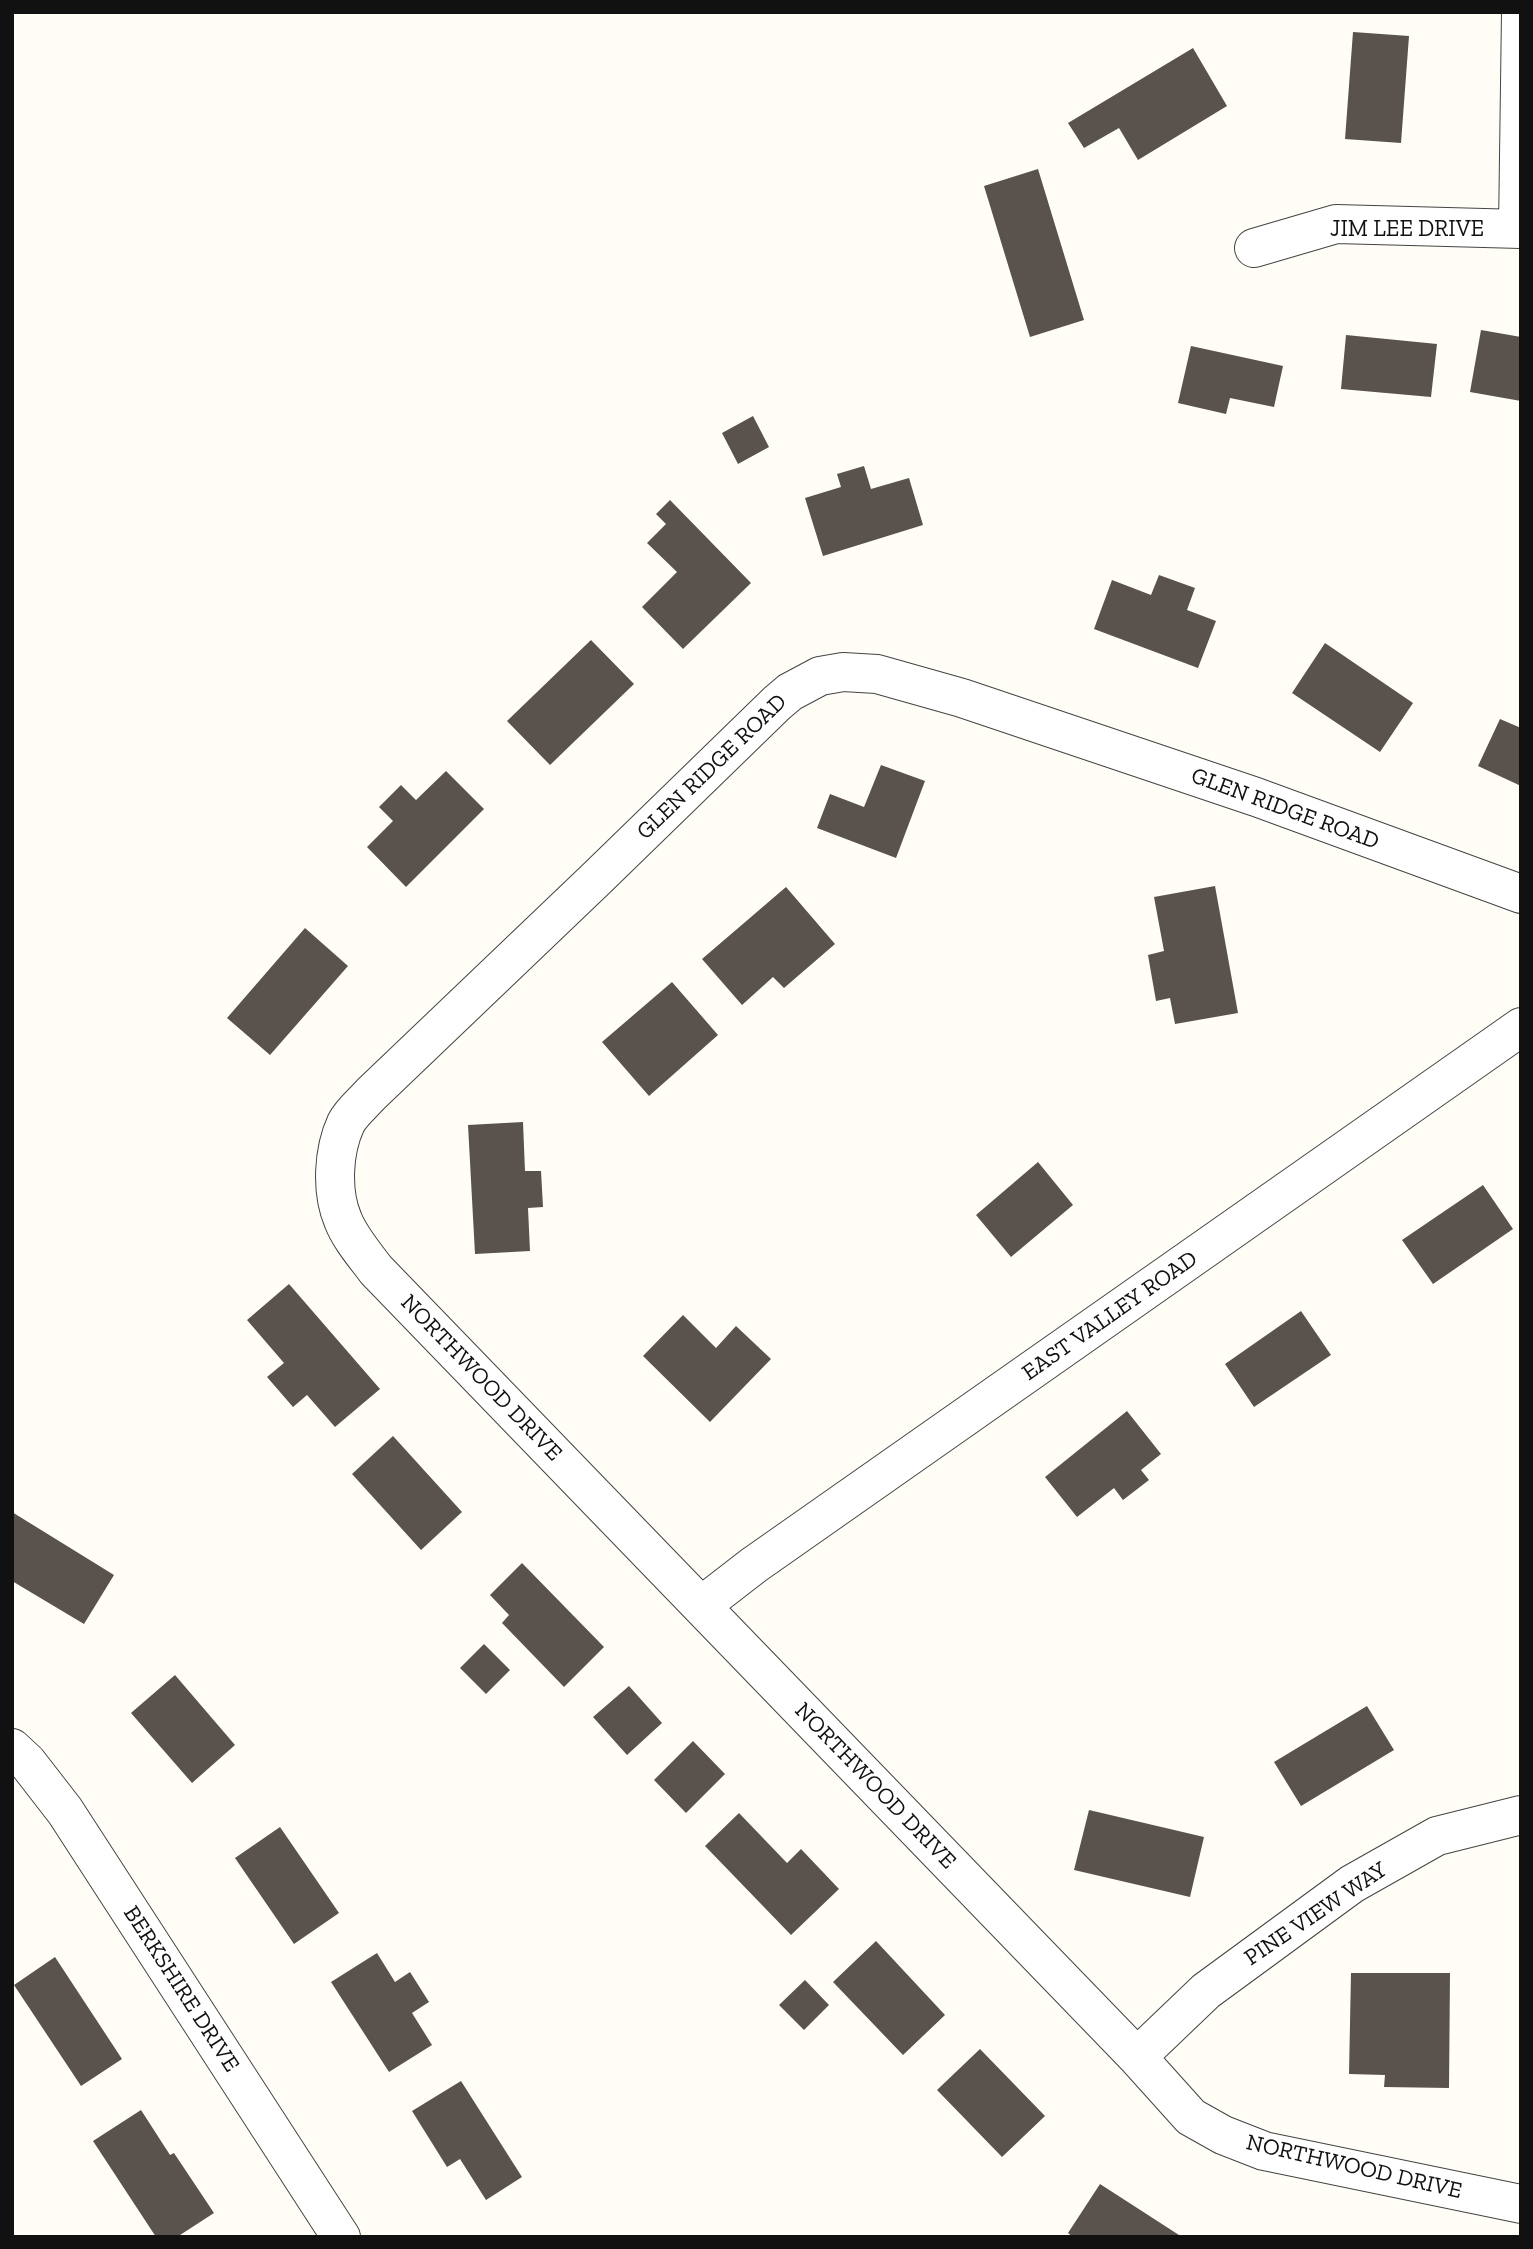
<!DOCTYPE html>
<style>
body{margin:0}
#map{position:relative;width:1533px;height:2249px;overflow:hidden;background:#fffdf5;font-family:"Zilla Slab",serif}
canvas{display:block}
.frame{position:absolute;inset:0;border:14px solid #111;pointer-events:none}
</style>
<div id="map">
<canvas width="1533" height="2249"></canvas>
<div class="frame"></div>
</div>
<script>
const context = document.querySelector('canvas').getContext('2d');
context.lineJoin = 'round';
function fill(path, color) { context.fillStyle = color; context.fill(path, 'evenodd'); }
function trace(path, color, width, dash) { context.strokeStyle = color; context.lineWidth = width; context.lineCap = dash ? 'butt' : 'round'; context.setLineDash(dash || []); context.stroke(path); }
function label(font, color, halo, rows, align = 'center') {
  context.font = font + ' "Zilla Slab",serif'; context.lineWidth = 7; context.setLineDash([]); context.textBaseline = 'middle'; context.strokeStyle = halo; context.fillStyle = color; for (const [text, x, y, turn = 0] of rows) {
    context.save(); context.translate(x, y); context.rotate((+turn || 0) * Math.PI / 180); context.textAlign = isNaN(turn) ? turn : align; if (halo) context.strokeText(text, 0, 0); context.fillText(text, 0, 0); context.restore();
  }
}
fill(new Path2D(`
 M1353,32l56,4 -8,107 -56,-4z
 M1193,48l34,58 -89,54 -19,-32 -35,20 -16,-25z
 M1038,169l46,151 -54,17 -46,-151z
 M1481,330l40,7v64l-51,-9z
 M1346,335l91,9 -6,53 -90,-8z
 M1191,346l92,20 -9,41 -44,-9 -4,16 -48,-11z
 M753,416l16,31 -31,17 -16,-31z
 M864,466l7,23 38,-11 14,47 -100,31 -18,-58 36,-11 -4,-13z
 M670,500l81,83 -68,66 -41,-42 35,-35 -30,-29 19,-19 -10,-10z
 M1159,575l36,13 -8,22 29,11 -18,47 -104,-39 18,-49 39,15z
 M591,640l43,44 -84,81 -43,-44z
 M1325,643l88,60 -33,49 -88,-59z
 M1500,719l21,9v58l-43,-20z
 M881,765l44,16 -29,77 -79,-30 13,-34 34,13z
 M446,771l38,38 -78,78 -39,-40 26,-26 -14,-14 22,-22 15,15z
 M1215,886l23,127 -63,11 -5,-26 -14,3 -8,-46 16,-4 -10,-54z
 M786,887l49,57 -51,44 -11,-11 -31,28 -40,-46z
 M305,928l43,38 -78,89 -43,-37z
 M672,982l46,53 -69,61 -47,-54z
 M523,1122l2,49h16l2,36 -15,1 2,43 -55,3 -7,-129z
 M1038,1162l35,43 -62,52 -35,-42z
 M1483,1185l30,44 -80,55 -31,-44z
 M289,1284l91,105 -45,38 -28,-32 -14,12 -26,-30 17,-14 -37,-43z
 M1301,1311l30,44 -77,52 -29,-43z
 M683,1315l33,33 20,-22 35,33 -61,63 -67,-66z
 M1127,1411l34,43 -20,16 8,10 -26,20 -9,-12 -37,29 -32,-40z
 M393,1436l69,76 -41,38 -69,-76z
 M12,1512l102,63 -30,49 -72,-43z
 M522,1563l82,84 -40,40 -62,-64 7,-8 -19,-20z
 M484,1644l26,26 -24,24 -26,-26z
 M175,1675l60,70 -43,38 -61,-70z
 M629,1686l33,37 -35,32 -34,-38z
 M1367,1706l27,44 -93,56 -27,-44z
 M693,1741l32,33 -39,39 -32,-33z
 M1089,1810l115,27 -14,60 -116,-27z
 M739,1813l48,50 14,-14 38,40 -48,46 -86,-89z
 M280,1827l59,86 -45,31 -59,-86z
 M876,1941l69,74 -42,40 -70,-73z
 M377,1953l18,29 15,-10 19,30 -17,11 20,32 -43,27 -58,-90z
 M55,1957l67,102 -41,27 -67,-101z
 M1351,1973h99l-1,115 -65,-1 1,-12 -36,-1z
 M805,1980l24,25 -25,25 -25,-25z
 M980,2049l65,67 -43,41 -65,-67z
 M461,2081l61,96 -36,23 -26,-41 -13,8 -35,-56z
 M141,2110l29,45 4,-2 40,60 -37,24h-21l-63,-96z
 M1100,2184l79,51 -1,2h-105l-5,-4z`), '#5a524d');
const minor = new Path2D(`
 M1518,229l3,-217
 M1254,248l82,-24 185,5
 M1521,894l-265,-97 -294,-99 -85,-24 -34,-2 -23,4 -30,16 -13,11 -181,176 -225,215c-8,9 -20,19 -25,29 -13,28 -15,69 -3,97 7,18 21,34 33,50l761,787 54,60 32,18 41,16 257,53
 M701,1606l53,-41 767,-538
 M12,1748l15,14 38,49 276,426
 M1137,2057l69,-66 146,-107 85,-48 84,-21`);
trace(minor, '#444', 40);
trace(minor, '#fff', 38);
label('23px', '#111', '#fff', [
 ["JIM LEE DRIVE",1407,229],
 ["GLEN RIDGE ROAD",712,767,-44],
 ["GLEN RIDGE ROAD",1285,809,20],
 ["EAST VALLEY ROAD",1110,1316,-35],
 ["NORTHWOOD DRIVE",481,1378,46],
 ["NORTHWOOD DRIVE",875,1786,46],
 ["PINE VIEW WAY",1316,1914,-34],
 ["BERKSHIRE DRIVE",181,1989,57],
 ["NORTHWOOD DRIVE",1354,2167,13]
]);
</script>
